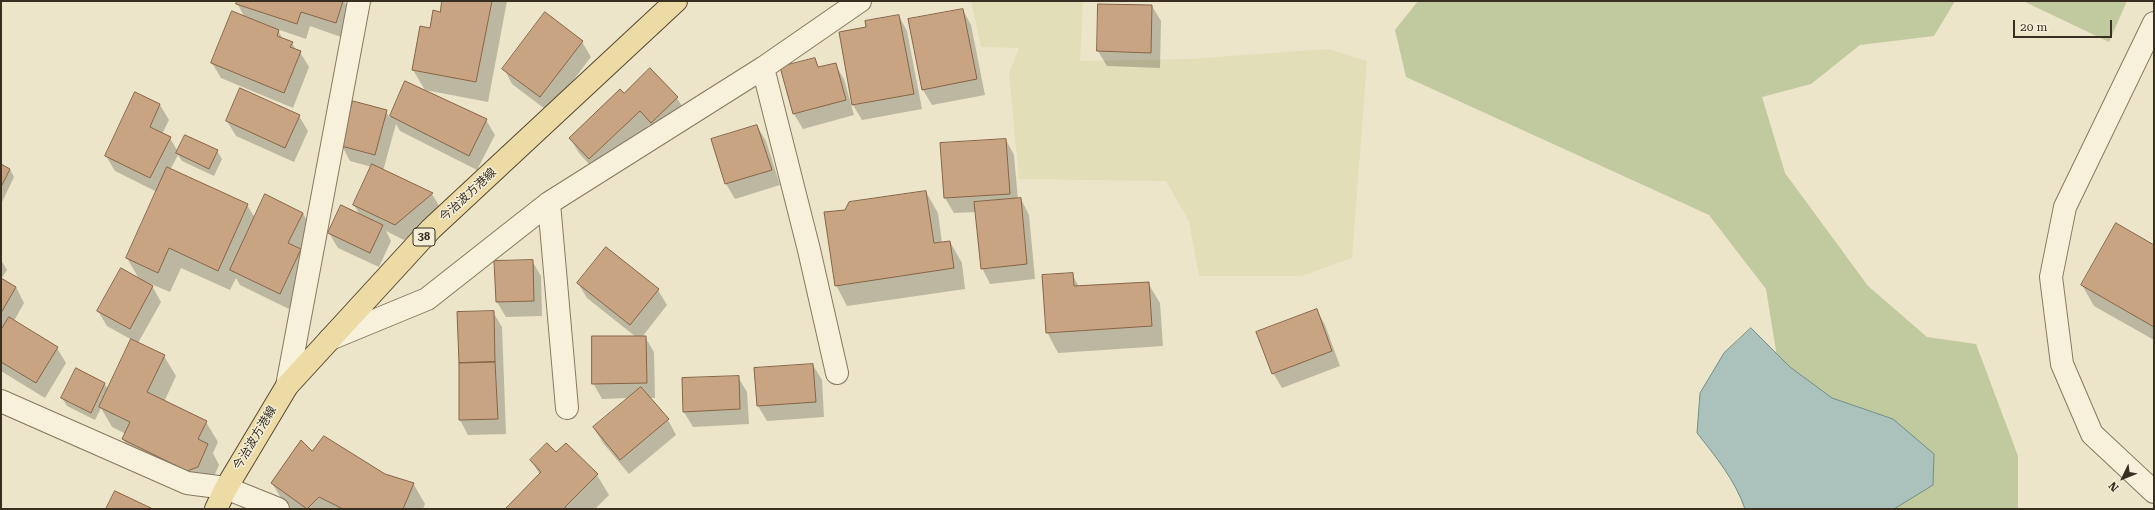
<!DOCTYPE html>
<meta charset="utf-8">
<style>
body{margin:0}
#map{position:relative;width:2155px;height:510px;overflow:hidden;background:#ece5c9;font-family:"Roboto Serif",serif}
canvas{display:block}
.frame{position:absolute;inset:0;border:2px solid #392f21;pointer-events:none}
.north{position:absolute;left:2103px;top:458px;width:40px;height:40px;-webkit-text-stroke:3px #f4eed9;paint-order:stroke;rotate:227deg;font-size:11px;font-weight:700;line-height:16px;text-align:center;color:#392f21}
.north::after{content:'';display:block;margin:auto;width:14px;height:18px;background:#392f21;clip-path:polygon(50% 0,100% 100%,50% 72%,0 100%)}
.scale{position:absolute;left:2013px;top:20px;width:99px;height:18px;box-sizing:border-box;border:2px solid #392f21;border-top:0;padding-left:5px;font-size:12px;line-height:14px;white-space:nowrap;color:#392f21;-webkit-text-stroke:3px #f4eed9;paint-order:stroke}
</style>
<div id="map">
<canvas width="2155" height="510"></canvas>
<div class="frame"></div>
<div class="north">N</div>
<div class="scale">20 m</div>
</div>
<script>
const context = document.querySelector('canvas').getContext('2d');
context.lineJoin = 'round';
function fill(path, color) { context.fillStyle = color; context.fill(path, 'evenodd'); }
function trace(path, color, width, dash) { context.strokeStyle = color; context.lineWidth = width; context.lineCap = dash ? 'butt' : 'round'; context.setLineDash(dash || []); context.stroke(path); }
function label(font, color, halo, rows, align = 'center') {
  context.font = font + ' "Roboto Serif","Noto Sans JP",serif'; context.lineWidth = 3; context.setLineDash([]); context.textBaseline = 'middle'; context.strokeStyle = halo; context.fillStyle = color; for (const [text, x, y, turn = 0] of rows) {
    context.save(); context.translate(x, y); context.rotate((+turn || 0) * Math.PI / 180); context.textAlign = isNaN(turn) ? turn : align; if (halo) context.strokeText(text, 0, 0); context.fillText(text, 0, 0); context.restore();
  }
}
fill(new Path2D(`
 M971,1h112l-3,60 109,-2 139,-10 39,12 -15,197 -51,18h-102l-10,-55 -23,-40 -147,-2 -10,-106 10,-25 -38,-1z`), '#e2deb7');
fill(new Path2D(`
 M1418,1h537l-21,35 -74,9 -49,39 -49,13 23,76 83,113 59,51 49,7 42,112v53h-179l-58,-127 -15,-93 -57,-74 -303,-138 -11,-47z
 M2023,1h104l-18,41z`), '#c1ca9e');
const water = new Path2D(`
 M1751,328l39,39 42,31 61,21 41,35 -1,31 -39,24h-149c-10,-29 -29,-52 -48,-76l3,-40 24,-40z`);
fill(water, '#aac1bc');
trace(water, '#718f8a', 1);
fill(new Path2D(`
 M238,1h106l8,14 -8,23 -34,-12 -4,13 -29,-10 6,10 9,4 4,7 4,2 9,15 -16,41 -72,-30 -9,-15 33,-45 -8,-15z
 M443,1h64l-19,101 -63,-12 -12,-20 18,-41 10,-16z
 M1152,6l9,15 -1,47 -53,-2 -9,-15z
 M963,10l8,15 14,70 -53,10 -9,-15 -14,-70z
 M899,16l8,15 15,78 -60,11 -9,-15 -13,-72 27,-5z
 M582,42l9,15 -42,55 -37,-28 -8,-15z
 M814,59l5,9 16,-4 9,15 10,36 -51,14 -9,-15 -12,-46z
 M405,83l81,37 9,15 -18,35 -77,-39 -4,-7 -13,47 49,23 9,15 -37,31 -18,-9 5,10 -12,26 -41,-19 -9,-15 31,-18 -6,-10 18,-38 -22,-6 -8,-15 44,-35 4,7z
 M136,93l24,12 9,15 -7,14 8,4 8,14 39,-1 5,8 -8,17 -32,-15 -4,-6 -8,15 77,35 8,13 48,-5 8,16 -10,22 8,14 -20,44 -49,-24 -4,-7 -6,12 -49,-22 -11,24 -19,-8 10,18 -23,41 26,13 12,20 -12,26 42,20 12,20 -5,11 6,12 -10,23 -74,-28 -12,-21 3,-5 -14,-7 -11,-19 -6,12 -28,-14 -5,-8 43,-14 3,6 24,-50 -25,-14 -9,-15 41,-32 -12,-21 30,-66 -42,-21 -9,-15z
 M623,95l54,3 9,15 -26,24 -11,-12 -51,49 -19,-21 -9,-15z
 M299,116l9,15 -14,31 -58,-26 -9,-15z
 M757,126l9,15 14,44 -45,14 -9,-15 -14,-44z
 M1006,140l8,15 4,45 3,-1 8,16 6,64 -45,5 -8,-16 -6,-56 -22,1 -9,-15 -4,-54z
 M1,165l9,4 4,8 -12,25z
 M926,192l12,21 4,30 8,-1 12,21 3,26 -118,17 -11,-21 10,-74z
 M2154,246v94l-60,-34 -12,-21z
 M1,260l6,10 -6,9 15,8 8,16 -10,18 43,27 9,15 -21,35 -44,-27z
 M532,261l9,15 1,40 -36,1 -9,-15z
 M1072,274l7,13 69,-4 12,20 3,43 -105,7 -11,-21z
 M578,283l80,7 9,15 -25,32h3l9,15 1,46h-6l19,22 8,15 -47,39 -26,-31 -9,-15 35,-30 -27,1 -9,-16 43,-46 -49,-39z
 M1317,310l8,15 15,41 -58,22 -9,-15z
 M458,312h35l9,15 4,107 -38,1 -8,-15z
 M813,365l9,15 2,37 -57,4 -9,-15z
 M738,377l9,15 2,32 -56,3 -9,-15z
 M312,452l101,31 12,21 -2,5h-131l-8,-6 -12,-20z
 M556,454l41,21 12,20 -14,14h-88l33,-34 -9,-15z`), '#0003');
const building = new Path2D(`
 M237,1h106l-7,22 -35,-11 -4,12 -61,-20z
 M442,1h50l-16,81 -64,-12 8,-44 10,2 3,-18 7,2z
 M1098,4l54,1 -1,48 -54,-2z
 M963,9l14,70 -55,11 -14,-71z
 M232,11l47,19 -2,6 16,6 -3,5 11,4 -17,42 -73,-30z
 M545,12l38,29 -43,56 -38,-28z
 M899,15l15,79 -62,11 -13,-73 27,-5 -1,-6z
 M815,58l3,9 18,-4 10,37 -53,14 -13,-47z
 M650,68l28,29 -27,26 -11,-12 -51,48 -20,-21 51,-49 4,4z
 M405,81l82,38 -18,37 -79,-40z
 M240,88l60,27 -15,33 -59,-27z
 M135,92l25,12 -10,23 21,10 -21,41 -45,-22z
 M353,101l34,9 -12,45 -34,-9z
 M757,125l15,45 -47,14 -14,-45z
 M185,135l33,15 -9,19 -33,-16z
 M1006,139l4,55 -66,4 -4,-55z
 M1,164l9,5 -9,18z
 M372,164l61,29 -38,32 -42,-20z
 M167,167l81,37 -30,67 -49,-23 -11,25 -32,-15z
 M926,191l8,52 16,-2 4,27 -119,18 -11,-74 21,-2 4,-8z
 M265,194l38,19 -15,30 13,6 -21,45 -50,-24z
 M1021,198l6,66 -46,5 -7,-67z
 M341,205l42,20 -13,28 -42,-20z
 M2116,223l38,22v82l-73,-42z
 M606,247l53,42 -29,36 -53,-42z
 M533,260l1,41 -38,1 -2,-41z
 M121,268l32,18 -23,43 -33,-18z
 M1073,273l1,13 75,-4 3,44 -106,7 -4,-58z
 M1,278l15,9 -15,26z
 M1317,309l15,42 -60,23 -16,-42z
 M494,311l1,51 -36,1 -2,-51z
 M9,317l49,30 -22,36 -35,-21v-32z
 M592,336h54l1,47 -55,1z
 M131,339l34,16 -18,37 60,29 -9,18 10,5 -10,23 -11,4 -65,-32 8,-17 -31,-15z
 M495,362l3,57 -39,1v-57z
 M813,364l3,38 -59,4 -3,-38z
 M76,368l29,15 -14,30 -30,-15z
 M739,376l1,33 -57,3 -1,-34z
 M641,387l28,32 -49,41 -27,-33z
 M324,436l61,38 29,9 -11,26h-60l-24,-12 -12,12 -36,-26 30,-43 11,11z
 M547,443l9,9 10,-9 32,31 -33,33 1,2h-61l36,-37 -11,-12z
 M115,491l38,18h-47z`);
fill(building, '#c8a482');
trace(building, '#866446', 1);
const minor = new Path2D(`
 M2154,23l-89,184 -14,70 11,87 30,70 62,58
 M763,68l46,182 28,123
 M549,203l214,-135 97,-67
 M330,339l97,-40 122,-96 18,205
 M287,386l72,-385
 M1,401l186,82 39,5 52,21`);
const primary = new Path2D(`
 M216,509l10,-21 61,-102 144,-157 245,-228`);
trace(minor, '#88785f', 24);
trace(primary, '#564633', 24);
trace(minor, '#f7f1dc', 22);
trace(primary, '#ecdba5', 22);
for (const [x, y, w] of [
 [424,237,22]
]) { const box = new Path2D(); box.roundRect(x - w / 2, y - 9, w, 18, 3); context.fillStyle = '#f4eed9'; context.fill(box); trace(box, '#392f21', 1); }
label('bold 11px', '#392f21', null, [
 ["38",424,237]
]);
label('12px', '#392f21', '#f4eed9', [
 ["今治波方港線",468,195,-43],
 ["今治波方港線",255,438,-59]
]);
</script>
